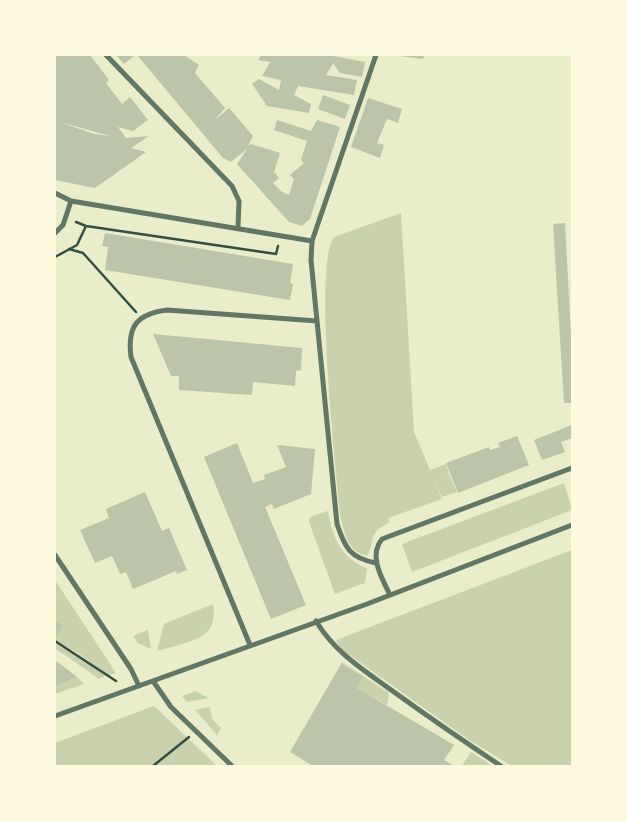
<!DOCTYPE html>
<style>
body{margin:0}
#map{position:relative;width:627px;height:821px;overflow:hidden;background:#e9edc9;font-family:Signika,sans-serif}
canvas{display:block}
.frame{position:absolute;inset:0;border:56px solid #fefae0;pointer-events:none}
</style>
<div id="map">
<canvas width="627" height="821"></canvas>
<div class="frame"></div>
</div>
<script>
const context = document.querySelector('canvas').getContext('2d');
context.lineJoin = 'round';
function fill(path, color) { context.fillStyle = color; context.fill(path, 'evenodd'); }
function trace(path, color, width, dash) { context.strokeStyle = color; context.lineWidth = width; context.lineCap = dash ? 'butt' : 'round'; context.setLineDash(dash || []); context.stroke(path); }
fill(new Path2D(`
 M401,213l13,219 16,38 16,-6 3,9 -4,2 4,-1 8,18 -15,5 -10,-22 10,24 -54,19 1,5c-23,10 -13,20 -22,33 -20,-4 -23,-25 -27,-42 -4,-45 -27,-250 -6,-277z
 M564,483l8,27 -160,62 -10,-28z
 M328,511c4,25 13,48 39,57l-2,15 -30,11 -26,-72 1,-5z
 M572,550v216h-60l-43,-26 -128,-91 -5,-9z
 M55,580l61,93 -8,3 -30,-23 -23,-13v-5l2,1 6,-10 -8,-6z
 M213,604c6,36 -22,36 -51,46h-5l7,-26z
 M148,630l3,19 -13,-6 -5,-7z
 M55,643l29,16 21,17 -6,3 -44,-31z
 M342,662l47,31 -2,12 -30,-17 7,-11 -23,-13z
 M77,677l7,7 -29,10v-9z
 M196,691l12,7 -21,4 -5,-6z
 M154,706l63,60h-162v-23z
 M210,707l2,12 9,9 -4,7 -22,-25z
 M471,752l20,13 2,1h-31z`), '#cad2ad');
fill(new Path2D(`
 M55,55h35l19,25 -3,3 16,21 8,-7 18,23 -15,11 -15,-4 8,11 23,-2 -18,12 15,4 -51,36 -40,-8zM60,122l50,14 -16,-2z
 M116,55h19l-11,9z
 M137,55h47l15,10 -4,8 30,35 -11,13 15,-13 24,28 -5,10 3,-2 29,9 -6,19 5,6 -6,5 9,9 7,3 5,-16 -4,-4 14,-12 -3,-3 6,-19 -33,-11 3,-10 34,11 6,-11 23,7 -30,92 -8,7 -13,-4 -52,-58 10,-15 -16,13 -8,-4z
 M261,55h67l37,7 -3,15 -22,-4 -7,-10 -7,12 31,5 -3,15 -56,-9 -4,9 17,9 -2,9 -42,-7 -15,-22 7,-5 20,11 2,-10 -19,-4 8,-14 -12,-2z
 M393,55h26l5,1 -1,3z
 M323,95l27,10 -5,14 -27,-10z
 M368,98l34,11 -4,14 -11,-4 -10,24 7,2 -4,13 -29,-11z
 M565,223l7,132v48h-8l-11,-179z
 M105,233l188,31 -3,19 3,1 -3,16 -185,-30 3,-23 -6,-1z
 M153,334l149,14 -1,22 -5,1 -1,15 -42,-4 -1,13 -73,-5v-14h-8z
 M572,425v13l-11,4 4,10 -23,8 -8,-20z
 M517,436l12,29 -71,28 -12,-30 43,-16 1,3 10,-3 -2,-4z
 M237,443l16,40 12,-4 -1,-4 22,-8 -9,-22 38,4 -4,45 -37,15 -2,-5 -7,3 41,98 -35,14 -67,-162z
 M145,492l17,39 7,-3 18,42 -10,4 -1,-3 -43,18 -7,-17 -6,2 -8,-18 -17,7 -15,-33 29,-12 -3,-9z
 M55,620l8,6 -6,10 -2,-1z
 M55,660l22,17 -22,9z
 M341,664l23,13 -7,11 97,57 -10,15 11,6h-142l-23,-14z`), '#bcc5a7');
trace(new Path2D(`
 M76,222l10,4
 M69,249l14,4 53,59
 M55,257l22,-12 9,-19 190,28 2,-8
 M55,641l61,40
 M153,766l36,-29`), '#344e41', 2.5);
trace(new Path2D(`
 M106,55l126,131 7,15 -1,26
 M376,55l-64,186 -1,19 26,264c8,24 13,34 39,39
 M55,193l16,8 241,40
 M55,233l8,-8 8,-24
 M55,555l76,114 8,17
 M390,595c-8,-17 -22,-39 -8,-56l190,-71
 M316,621c19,32 49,50 78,71 36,26 71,50 107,74
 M250,645l-119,-288c-4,-31 6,-43 36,-47l150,11
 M153,681l18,26 61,59
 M55,716l312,-112 205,-79`), '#617663', 5);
</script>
